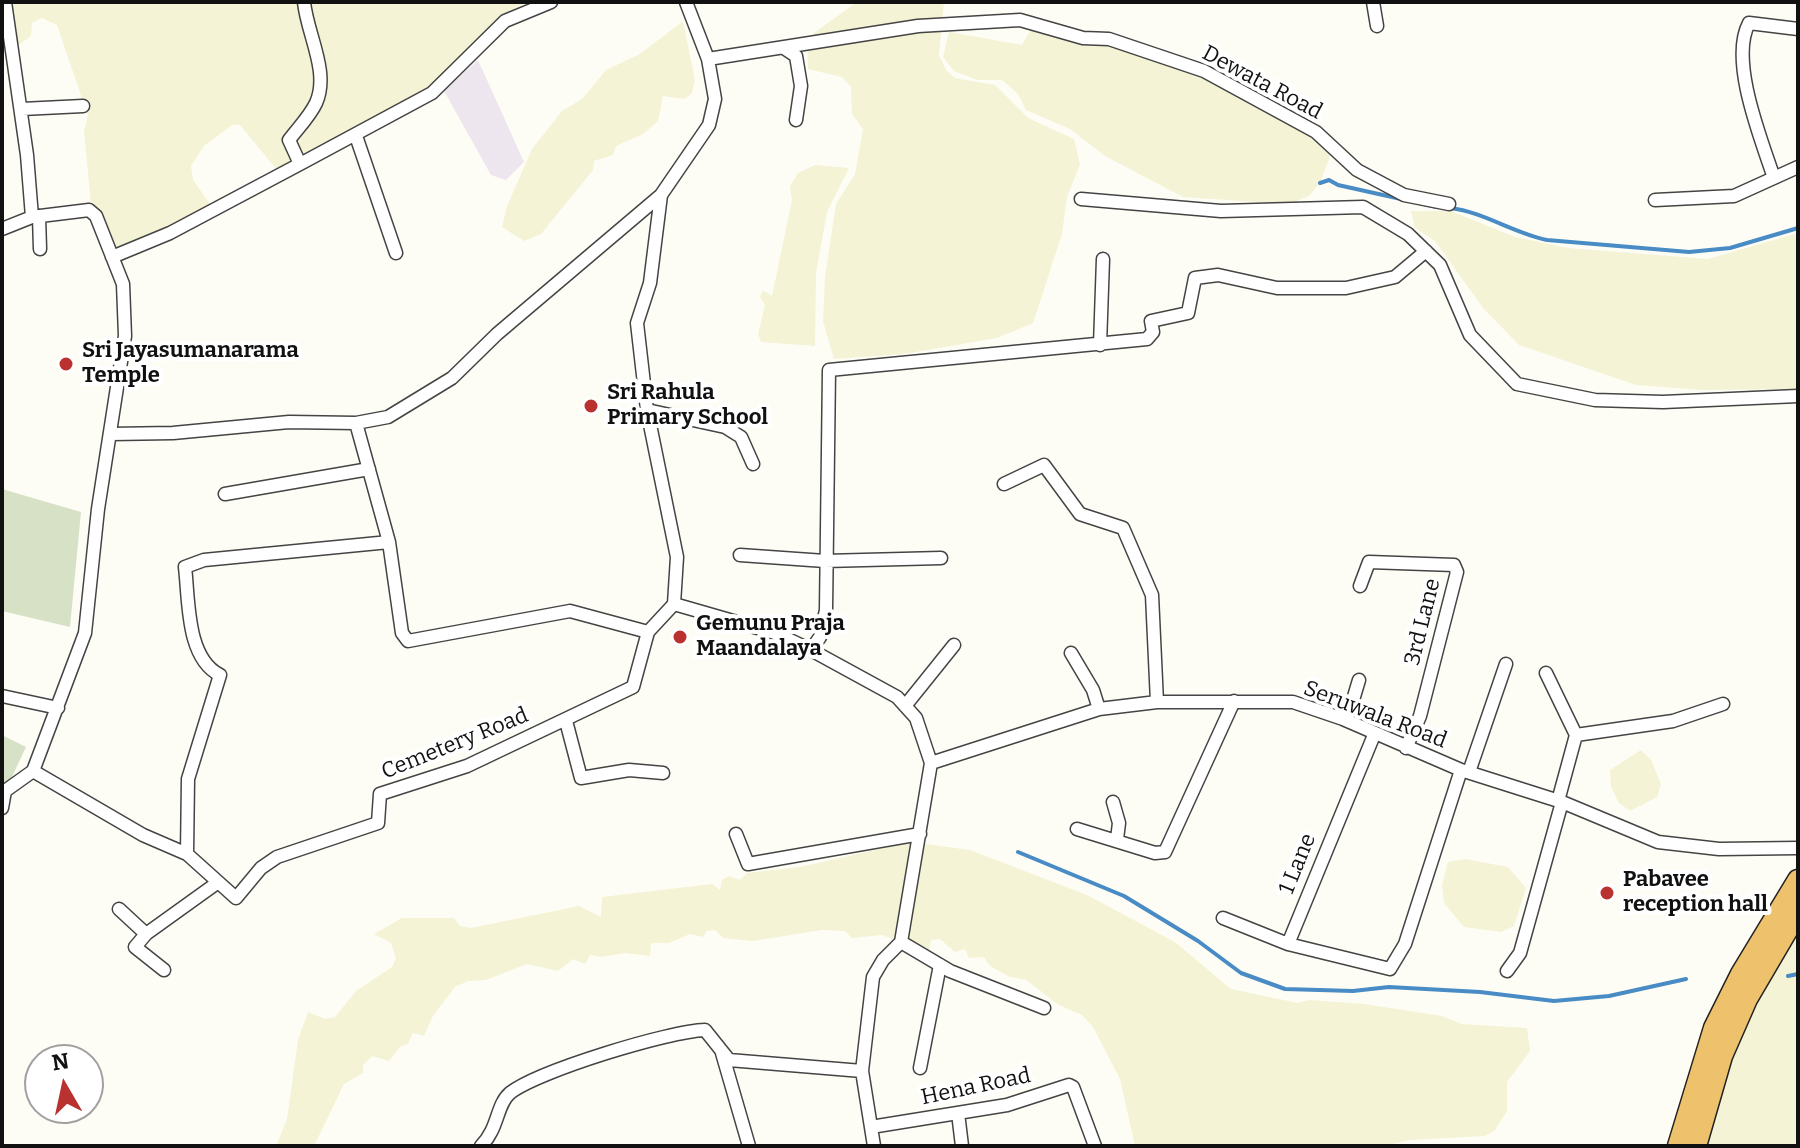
<!DOCTYPE html>
<style>
body{margin:0}
#map{position:relative;width:1800px;height:1148px;overflow:hidden;background:#fefdf5;font-family:Bitter,serif}
canvas{display:block}
.frame{position:absolute;inset:0;border:4px solid #111;pointer-events:none}
.north{position:absolute;left:24px;top:1044px;width:80px;height:80px;box-sizing:border-box;background:#fff;border:2px solid #a0a0a0;border-radius:50%;rotate:351deg;font-size:22px;font-weight:700;line-height:32px;text-align:center;color:#111}
.north::after{content:'';display:block;margin:auto;width:28px;height:36px;background:#b93230;clip-path:polygon(50% 0,100% 100%,50% 72%,0 100%)}
</style>
<div id="map">
<canvas width="1800" height="1148"></canvas>
<div class="frame"></div>
<div class="north">N</div>
</div>
<script>
const context = document.querySelector('canvas').getContext('2d');
context.lineJoin = 'round';
function fill(path, color) { context.fillStyle = color; context.fill(path, 'evenodd'); }
function trace(path, color, width, dash) { context.strokeStyle = color; context.lineWidth = width; context.lineCap = dash ? 'butt' : 'round'; context.setLineDash(dash || []); context.stroke(path); }
function label(font, color, halo, rows, align = 'center') {
  context.font = font + ' Bitter,serif'; context.lineWidth = 8; context.setLineDash([]); context.textBaseline = 'middle'; context.strokeStyle = halo; context.fillStyle = color; for (const [text, x, y, turn = 0] of rows) {
    context.save(); context.translate(x, y); context.rotate((+turn || 0) * Math.PI / 180); context.textAlign = isNaN(turn) ? turn : align; if (halo) context.strokeText(text, 0, 0); context.fillText(text, 0, 0); context.restore();
  }
}
fill(new Path2D(`
 M478,60l46,102 -18,18 -15,-5 -47,-84z`), '#eee6ee');
fill(new Path2D(`
 M2,2h524l-32,20 -38,43 -43,35 -136,70 -37,-45h-8l-28,21 -13,20 2,14 17,24 -59,35 -36,14 -24,-49 -7,-73 4,-15 -31,-91 -15,-7 -10,5 -1,13 -17,12 -10,1z
 M857,2h87l-5,53 7,15 9,8 40,7 33,33 46,21 6,25 -13,33 -5,37 -29,89 -36,15 -93,16 -70,5 -11,-38 2,-44 11,-73 19,-30 8,-45 -11,-15 -1,-27 -9,-10 -34,-8 -1,-31z
 M683,21l12,59 -3,13 -7,6 -22,-3 -5,25 -15,13 -27,12 -3,9 -19,6 -1,9 -52,64 -17,7 -22,-14 5,-21 25,-57 30,-38 20,-12 24,-29 34,-16z
 M1032,27l54,16 51,6 82,32 114,67 -13,35 -11,13 -20,8 -106,-7 -78,-41 -35,-27 -44,-19 -8,-16 -16,-14h-25l-23,-9 -11,-14 6,-25 73,13z
 M815,165l34,3 -22,44 -11,61 -1,73 -54,-4 -3,-8 7,-29 -5,-8 3,-7 9,6 20,-96 -2,-14 8,-13z
 M1411,211h40l64,26 53,11 140,11 90,-26v156l-95,1 -67,-5 -117,-40 -36,-37 -48,-67 -20,-13z
 M1641,750l10,10 10,24 -4,13 -27,14 -11,-8 -8,-16 -1,-17z
 M910,842l60,8 117,45 88,47 56,47 67,14 11,-3 55,4 78,12 19,8 66,4 3,23 -23,31v29l-12,19 -10,6 -76,4 -24,6h-250l-15,-67 -27,-52 -11,-12 -23,-10 -33,-25 -16,-3 -20,-11 -6,-9 -15,1 -4,-9 -10,3 -15,-13 -9,1 -2,12 -47,-17 -30,3 -7,-7 -23,-1 -69,11 -30,-3 -8,-8 -8,1 -4,6 -13,-3 -21,9h-18l-1,13 -25,-3 -25,4 -10,-2 -5,9 -12,-5 -15,12 -31,-7 -41,16 -18,1 -13,6 -22,29 -9,20 -11,-3 -5,11 -8,3 -11,14 -17,-5 -9,9v8l-19,11 -30,62h-38l11,-27 11,-79 10,-28 17,7 10,-2 21,-26 36,-24 4,-8 -5,-16 -17,-9 28,-16h52l6,8 11,2 108,-22 22,11 1,-20 110,-13 8,6 2,-10 7,-4 11,4 7,-7 53,-6z
 M1465,859l43,8 18,21 -12,38 -13,6 -37,-5 -20,-24 -2,-18 6,-23z
 M1798,918v228h-95l33,-159z`), '#f4f3d5');
fill(new Path2D(`
 M2,489l79,23 -11,115 -68,-16z
 M2,735l24,12 -24,51z`), '#d6e1c5');
trace(new Path2D(`
 M1320,183l9,-3 9,5 99,22
 M1450,208c34,4 63,25 97,32l142,12 41,-4 68,-20
 M1018,852l106,44 74,45 43,32 44,16 68,2 36,-4 91,5 74,9 55,-5 77,-17
 M1788,976l10,-2`), '#488bc5', 4);
const minor = new Path2D(`
 M5,2l22,153 5,62
 M1373,2l4,24
 M784,48l12,8 5,30 -5,34
 M708,59l210,-33 102,-6 63,18 26,1 95,32 112,61 41,38 47,25 45,9
 M22,109l61,-3
 M356,136l40,117
 M300,164l132,-71 73,-72 46,-19
 M1774,178c-13,-39 -45,-118 -25,-155l49,6
 M661,195l-11,88 -13,40 10,87 30,147 -3,47
 M1081,199l140,12 142,-4 45,27 32,31 30,70 47,49 78,16 68,2 135,-6
 M1655,200l79,-4 64,-29
 M39,216l1,33
 M2,229l30,-12 57,-7 7,6 27,68 2,52 -27,173 -13,124 -52,138 -28,20 -3,17
 M112,257l58,-24 130,-69 -11,-24c9,-12 21,-24 27,-37 14,-31 -9,-69 -12,-101
 M1100,345l3,-86
 M647,410l78,17 16,10 12,27
 M356,423l33,119 13,91 6,8 162,-30 78,21
 M111,434l62,-1 116,-11 67,1 32,-6 64,-39 45,-44 164,-139 48,-70 6,-26 -7,-40 -22,-57
 M1004,484l40,-19 36,49 43,14 29,67 5,107
 M225,494l144,-25
 M740,555l85,6 116,-3
 M1360,586l9,-24 85,3 3,7 -37,144 -14,32
 M674,604l101,29 36,17 86,47 19,21 15,45 -30,179 -18,18 -10,17 -11,94 12,75
 M811,650l9,-13 6,-27 3,-240 318,-31 6,-7 -2,-11 37,-8 7,-35 23,-3 59,13h69l49,-11 31,-26
 M1071,653l22,37 6,19
 M1546,673l30,62
 M2,696l56,12
 M905,706l49,-61
 M1343,719l10,-19 6,-20
 M566,721l15,57 48,-8 34,3
 M931,763l168,-54 58,-7h136l50,17 118,51 101,32 96,40 61,7 79,-1
 M33,771l110,64 44,19 49,44 25,-30 16,-11 101,-34 2,-29 87,-28 166,-79 15,-55 26,-28
 M1469,772l37,-108
 M1558,801l18,-66 97,-14 50,-17
 M1113,802l6,21 -2,16
 M1077,829l78,24 10,-1 69,-151
 M736,834l12,30 172,-30
 M187,854l1,-75 32,-104c-34,-17 -31,-75 -35,-108l19,-7 185,-18
 M119,909l27,25
 M1223,918l65,26 86,-209
 M901,942l49,29 94,37
 M1288,944l102,25 15,-25 56,-174
 M164,970l-29,-23 11,-13 71,-51
 M1507,971l13,-18 42,-151
 M722,1053l27,93
 M920,1068l20,-103
 M958,1113l4,33
 M871,1127l136,-22 62,-20 4,2 22,59
 M481,1146c18,-18 15,-41 29,-53 28,-22 159,-62 195,-63l24,30 133,11`);
const trunk = new Path2D(`
 M1678,1146l36,-118 27,-54 57,-94
 M1696,1146l26,-90 25,-57 51,-87`);
trace(minor, '#444', 15);
trace(trunk, '#222', 23);
trace(minor, '#fff', 12);
trace(trunk, '#eec26c', 20);
for (const [x, y, r, color] of [
 [66,364,8,"#b93230"],
 [591,406,8,"#b93230"],
 [680,637,8,"#b93230"],
 [1607,893,8,"#b93230"]
]) { const dot = new Path2D(); dot.arc(x, y, r, 0, 2 * Math.PI); context.fillStyle = color; context.fill(dot); trace(dot, '#fff', 3); }
label('22px', '#111', '#fff', [
 ["Dewata Road",1262,83,28],
 ["3rd Lane",1423,622,-76],
 ["Seruwala Road",1375,715,21],
 ["Cemetery Road",455,744,-22],
 ["1 Lane",1298,864,-68],
 ["Hena Road",976,1087,-12]
]);
label('bold 22px', '#111', '#fff', [
 ["Sri Jayasumanarama",82,351],
 ["Temple",82,376],
 ["Sri Rahula",607,393],
 ["Primary School",607,418],
 ["Gemunu Praja",696,624],
 ["Maandalaya",696,649],
 ["Pabavee",1623,880],
 ["reception hall",1623,905]
], 'left');
</script>
